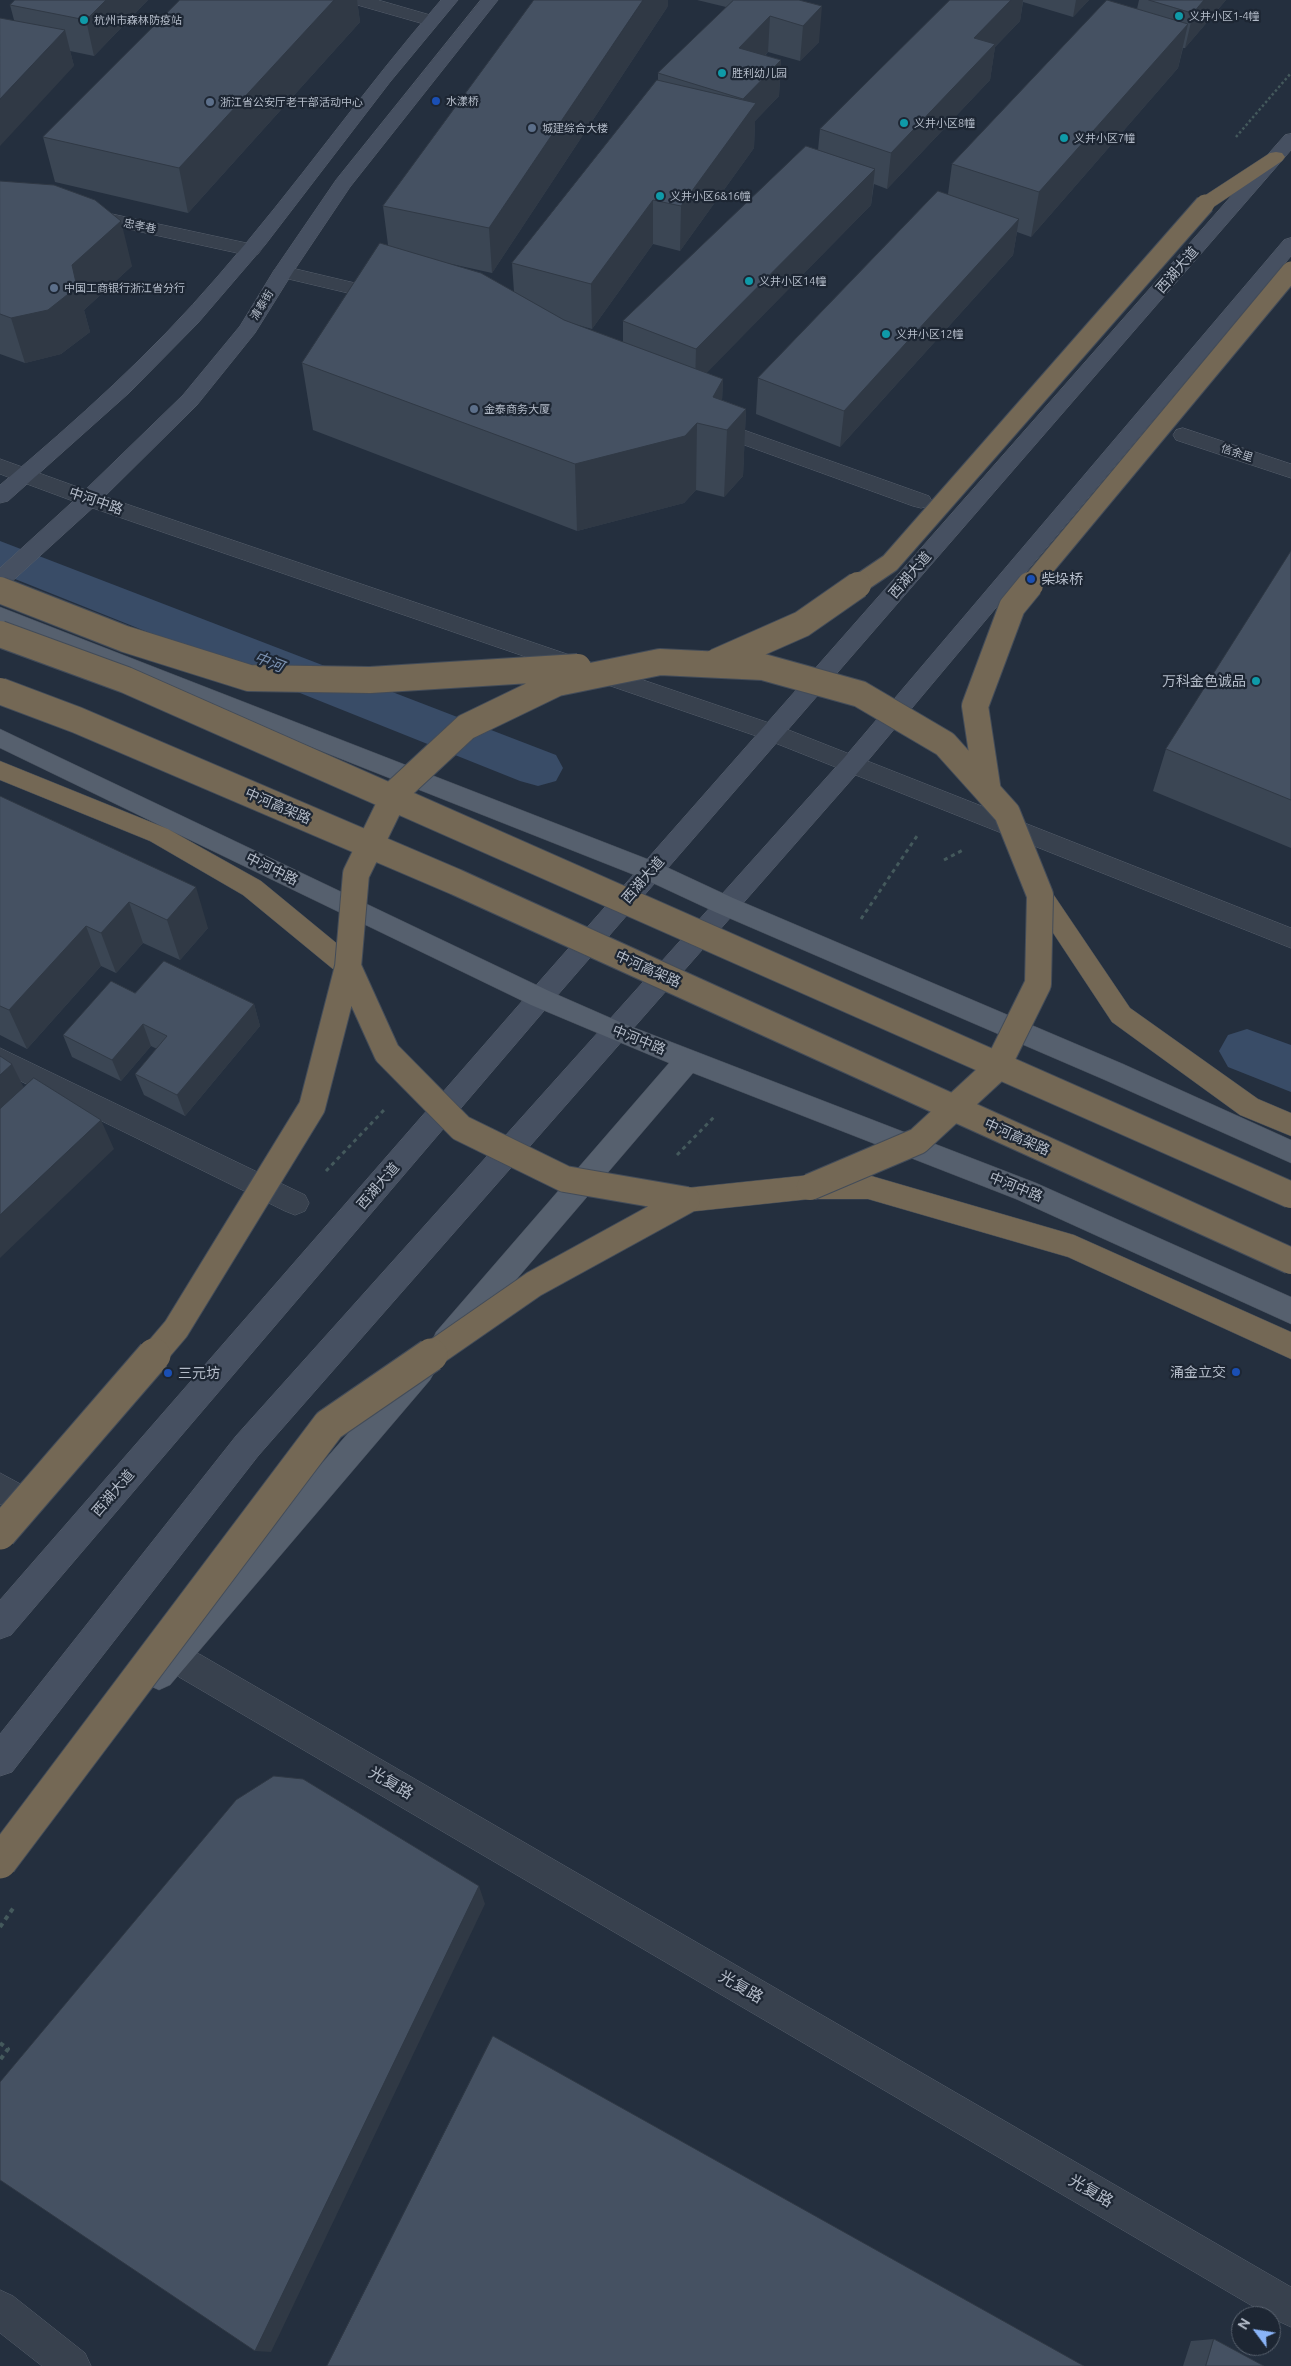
<!DOCTYPE html>
<meta charset="utf-8">
<style>
body{margin:0}
#map{position:relative;width:1291px;height:2366px;overflow:hidden;background:#242f3e;font-family:Ubuntu,sans-serif}
canvas{display:block}
.north{position:absolute;left:1231px;top:2306px;width:50px;height:50px;box-sizing:border-box;background:#1d2633;border:1px solid #59626f;border-radius:50%;rotate:301deg;font-size:14px;font-weight:700;line-height:20px;text-align:center;color:#b4bcc9}
.north::after{content:'';display:block;margin:auto;width:18px;height:22px;background:#8ab4f8;clip-path:polygon(50% 0,100% 100%,50% 72%,0 100%)}
</style>
<div id="map">
<canvas width="1291" height="2366"></canvas>
<div class="north">N</div>
</div>
<script>
const context = document.querySelector('canvas').getContext('2d');
context.lineJoin = 'round';
function fill(path, color) { context.fillStyle = color; context.fill(path, 'evenodd'); }
function trace(path, color, width, dash) { context.strokeStyle = color; context.lineWidth = width; context.lineCap = dash ? 'butt' : 'round'; context.setLineDash(dash || []); context.stroke(path); }
function label(font, color, halo, rows, align = 'center') {
  context.font = font + ' Ubuntu,"Noto Sans SC",sans-serif'; context.lineWidth = 4.5; context.setLineDash([]); context.textBaseline = 'middle'; context.strokeStyle = halo; context.fillStyle = color; for (const [text, x, y, turn = 0] of rows) {
    context.save(); context.translate(x, y); context.rotate((+turn || 0) * Math.PI / 180); context.textAlign = isNaN(turn) ? turn : align; if (halo) context.strokeText(text, 0, 0); context.fillText(text, 0, 0); context.restore();
  }
}
fill(new Path2D(`
 M0,541l556,214 7,13 -7,13 -18,5 -18,-5 -520,-208z
 M1247,1029l44,16v47l-63,-25 -9,-16 9,-16z`), '#394c67');
const lane = new Path2D(`
 M84,208l167,36 7,2 3,4 -3,4 -7,2 -174,-38 -2,-4 2,-4z
 M283,266l110,26 3,4 -3,4 -7,2 -110,-26 -3,-4 3,-4z
 M710,418l219,78 3,5 -3,5 -8,2 -8,-2 -210,-76 -3,-5 3,-5z
 M0,1048l305,147 4,8 -4,8 -10,4 -10,-4 -285,-140z
 M0,1473l26,14 4,10 -4,10 -11,4 -15,-7z
 M190,1650l11,5 1090,632v40l-13,-6 -1099,-644 -5,-11 5,-11z`);
const street = new Path2D(`
 M352,0h26l59,17 3,4 -3,4 -6,1 -77,-22z
 M1183,428l108,36v14l-115,-38 -3,-5 3,-5z
 M0,459l97,35 684,233 510,201v20l-526,-209 -684,-235 -81,-30z
 M0,2290l13,6 72,57 6,13h-49l-42,-33z`);
const secondary = new Path2D(`
 M441,0h17l-68,82 -125,163 -67,78 -69,70 -121,108 -8,2v-18c77,-65 152,-132 218,-209 78,-89 145,-186 223,-276z
 M481,0h17l-148,187 -57,85 -38,61 -58,72 -100,99 -89,81 -8,3v-20l81,-74 102,-99 57,-69 33,-54 63,-92z
 M1291,134v16l-742,855 -538,630 -11,4v-39l531,-609 754,-856z
 M1291,238v18l-431,514 -602,686 -246,316 -12,4v-42l236,-298 608,-678 440,-518z`);
const primary = new Path2D(`
 M0,607l660,257 73,34 390,166 168,76v23l-186,-83 -390,-168 -73,-34 -642,-254z
 M0,729l549,262 73,32 414,160 255,114v27l-275,-125 -323,-126 -237,277 -10,4 -10,-4 -4,-9 4,-9 233,-269 -138,-58 -531,-257z
 M420,1358l10,4 5,9 -5,9 -260,305 -11,5 -11,-5 -5,-11 5,-11 262,-301z`);
const highway = new Path2D(`
 M1276,152l6,1 3,4 -3,4 -70,47h-14l-2,-4 2,-4 72,-47z
 M0,761l168,68 93,52 96,79 4,7 -4,7 -9,3 -9,-3 -96,-79 -93,-54 -150,-61z
 M1040,885l9,3 81,120 128,91 33,14v23l-51,-21 -128,-93 -84,-127 3,-7z
 M810,1175h58l206,60 217,97v27l-223,-102 -200,-58h-58l-123,13 -10,-4 -4,-8 4,-8 10,-4z`);
trace(lane, '#565f6c', 1);
trace(street, '#565f6c', 1);
trace(secondary, '#565f6c', 1);
trace(primary, '#414a57', 1);
trace(highway, '#434c59', 1);
trace(new Path2D(`
 M1236,137l55,-64`), '#44595c', 2.5, [2.5, 2.5]);
trace(new Path2D(`
 M944,860l19,-10
 M861,919l58,-86
 M677,1155l39,-40
 M326,1171l58,-61`), '#44595c', 3, [4, 4]);
trace(new Path2D(`
 M0,1927l14,-20
 M0,2043l8,6 -8,11`), '#44595c', 4, [4.5, 4.5]);
fill(lane, '#38414e');
fill(street, '#38414e');
fill(secondary, '#465061');
fill(primary, '#56606e');
fill(highway, '#746855');
const highwayBridgeFar2 = new Path2D(`
 M856,586l34,-23 315,-359
 M1029,586l262,-315`);
const highwayBridgeFar1 = new Path2D(`
 M0,590l125,49 124,39 121,2 208,-13
 M0,634l126,46 1165,515
 M716,662l86,-38 56,-39
 M0,691l77,29 379,162 835,379
 M988,792l-13,-86 37,-99 18,-22
 M348,967l39,86 74,75 104,51 122,21
 M153,1356l23,-27 136,-222 36,-140 8,-93 40,-82 70,-65 91,-44 103,-21 103,5 97,27 85,50 62,69 33,82 -2,89 -42,85 -78,72 -108,46
 M430,1356l104,-72 153,-84`);
const highwayBridge = new Path2D(`
 M0,1533l154,-178
 M0,1862l329,-437 102,-70`);
trace(highwayBridgeFar2, '#434c59', 21, []);
trace(highwayBridgeFar1, '#434c59', 28, []);
trace(highwayBridge, '#434c59', 35, []);
trace(highwayBridgeFar2, '#746855', 19);
trace(highwayBridgeFar1, '#746855', 26);
trace(highwayBridge, '#746855', 33);
fill(new Path2D(`
 M148,0l-54,56 -24,-5 4,15 -60,-46 -4,-15z
 M180,0h177l3,22 -172,191 -133,-31 -12,-45z
 M697,0h102l20,42 -19,19 -32,-9 -3,4 16,4 -2,36 -24,25 -1,27 -74,103 -27,-7 -61,85 -21,-6 52,19v-21l195,-171 2,-21 191,-129h78l-16,17 -50,-15 -3,19 -25,26 -5,33 -103,109 -13,-5 -3,21 -165,168 17,6 -1,21 24,9 -3,67 -19,21 -28,-7 -12,13 -107,28 -264,-101 -11,-67 86,-118 -5,-39 285,-200 -176,267 -45,-10 67,29 -2,-29 146,-182v-8l68,-66z
 M1139,0h87l-41,48h-2l-5,20 -147,169 -14,-5 -4,23 -173,192 -84,-33 2,-36 190,-184 4,-30 185,-155z
 M0,181l132,85 -48,44 6,22 -29,22 -36,9 -25,-9z
 M1291,551v297l-138,-57 13,-42z
 M0,796l208,132 -28,32 -37,-17 -27,30 -15,-7 -74,83 -27,-14z
 M135,993l119,11 6,22 -75,90 -41,-21 -9,-21 22,-25 -6,-3 -30,35 -49,-24 -9,-22z
 M1214,2339l50,27h-81l8,-25z`), '#3b4654');
fill(new Path2D(`
 M106,0h42l-54,56 -8,-36z
 M334,0h23l3,22 -172,191 -9,-45z
 M643,0h25v6l-176,267 -3,-45z
 M1011,0h12l-3,21 -25,26 -5,33 -103,109 4,-36 83,-115z
 M1076,0h13l-16,17z
 M1204,0h22l-41,48 8,-35z
 M822,6l-3,36 -19,19 3,-35z
 M770,16l-2,36 -31,32 2,-36z
 M1188,24l-10,44 -147,169 8,-45z
 M65,30l9,36 -74,80v-47z
 M781,60l-2,36 -24,25 -1,27 -74,103 1,-45 61,-84 1,-23z
 M875,169l-4,36 -176,180 1,-36z
 M653,200v44l-61,85 -1,-45z
 M1019,219l-6,36 -173,192 4,-36z
 M121,221l11,45 -48,44 6,22 -29,22 -36,9 -14,-45z
 M723,379l-2,49 -8,-31z
 M746,409l-3,67 -19,21 3,-67z
 M697,423l-1,67 -12,13 -107,28 -2,-67z
 M196,887l12,41 -28,32 -13,-40z
 M129,902l14,41 -27,30 -15,-40z
 M86,926l15,40 -74,83 -18,-39z
 M254,1004l6,22 -75,90 -8,-21z
 M143,1024l8,22 -30,35 -9,-21z
 M12,1064l15,30 -27,26v-45z
 M101,1120l13,29 -114,109v-43z
 M479,1886l6,18 -214,448 -16,-1z`), '#303945');
const building = new Path2D(`
 M15,0h91l-20,20 -76,-15z
 M180,0h154l-155,168 -136,-31z
 M534,0h109l-154,228 -106,-22z
 M734,0h65l23,6 -19,20 -33,-10 -31,32 42,12 -38,39 -85,-26z
 M950,0h61l-37,38 21,6 -104,109 -71,-24z
 M1107,0l81,24 -149,168 -87,-28z
 M1149,0h55l-11,13z
 M0,18l65,12 -65,69z
 M657,80l99,23 -75,103 -28,-6 -62,84 -79,-21z
 M806,146l69,23 -179,180 -73,-28z
 M0,181l54,4 41,15 26,21 -49,44 5,22 -29,23 -37,8 -11,-4z
 M938,191l81,28 -175,192 -86,-33z
 M380,243l101,30 83,47 159,59 -10,18 33,12 -19,21 -30,-7 -12,13 -110,28 -273,-101z
 M1291,551v249l-125,-51z
 M0,796l196,91 -29,33 -38,-18 -28,31 -15,-7 -77,84 -9,-4z
 M164,961l90,43 -77,91 -42,-21 32,-38 -24,-12 -31,36 -49,-25 48,-54 24,12z
 M0,1056l12,8 -12,11z
 M34,1078l67,42 -101,95v-106z
 M274,1776l29,3 176,107 -224,465 -255,-171v-98l236,-282z
 M493,2036l591,330h-757z
 M1214,2339l50,27h-58z`);
fill(building, '#455162');
trace(building, '#303945', 1);
for (const [x, y, r, color] of [
 [1179,16,5,"#0f9aa8"],
 [84,20,5,"#0f9aa8"],
 [722,73,5,"#0f9aa8"],
 [436,101,5,"#1a4fb4"],
 [210,102,5,"#5c6f8a"],
 [904,123,5,"#0f9aa8"],
 [532,128,5,"#5c6f8a"],
 [1064,138,5,"#0f9aa8"],
 [660,196,5,"#0f9aa8"],
 [749,281,5,"#0f9aa8"],
 [54,288,5,"#5c6f8a"],
 [886,334,5,"#0f9aa8"],
 [474,409,5,"#5c6f8a"],
 [1031,579,5,"#1a4fb4"],
 [1256,681,5,"#0f9aa8"],
 [1236,1372,5,"#1a4fb4"],
 [168,1373,5,"#1a4fb4"]
]) { const dot = new Path2D(); dot.arc(x, y, r, 0, 2 * Math.PI); context.fillStyle = color; context.fill(dot); trace(dot, '#1d2633', 2); }
label('11px', '#b4bcc9', '#1d2633', [
 ["义井小区1-4幢",1189,16],
 ["杭州市森林防疫站",94,20],
 ["胜利幼儿园",732,73],
 ["水漾桥",446,101],
 ["浙江省公安厅老干部活动中心",220,102],
 ["义井小区8幢",914,123],
 ["城建综合大楼",542,128],
 ["义井小区7幢",1074,138],
 ["义井小区6&16幢",670,196],
 ["义井小区14幢",759,281],
 ["中国工商银行浙江省分行",64,288],
 ["义井小区12幢",896,334],
 ["金泰商务大厦",484,409]
], 'left');
label('11px', '#b4bcc9', '#1d2633', [
 ["忠孝巷",140,226,12],
 ["清泰街",262,305,-59],
 ["信余里",1237,453,18]
]);
label('14px', '#b4bcc9', '#1d2633', [
 ["西湖大道",1177,270,-49],
 ["中河中路",96,501,19],
 ["西湖大道",910,575,-49],
 ["中河高架路",278,806,23],
 ["中河中路",272,869,26],
 ["西湖大道",643,880,-49],
 ["中河高架路",648,969,24],
 ["中河中路",639,1040,22],
 ["中河高架路",1017,1137,24],
 ["西湖大道",378,1186,-49],
 ["中河中路",1016,1187,22],
 ["西湖大道",113,1493,-49]
]);
label('14px', '#b4bcc9', '#1d2633', [
 ["柴垛桥",1041,579],
 ["万科金色诚品",1246,681,"right"],
 ["涌金立交",1226,1372,"right"],
 ["三元坊",178,1373]
], 'left');
label('italic 15px', '#7c92b1', '#1d2633', [
 ["中河",269,662,21]
]);
label('16px', '#b4bcc9', '#1d2633', [
 ["光复路",391,1783,30],
 ["光复路",741,1987,30],
 ["光复路",1091,2191,30]
]);
</script>
